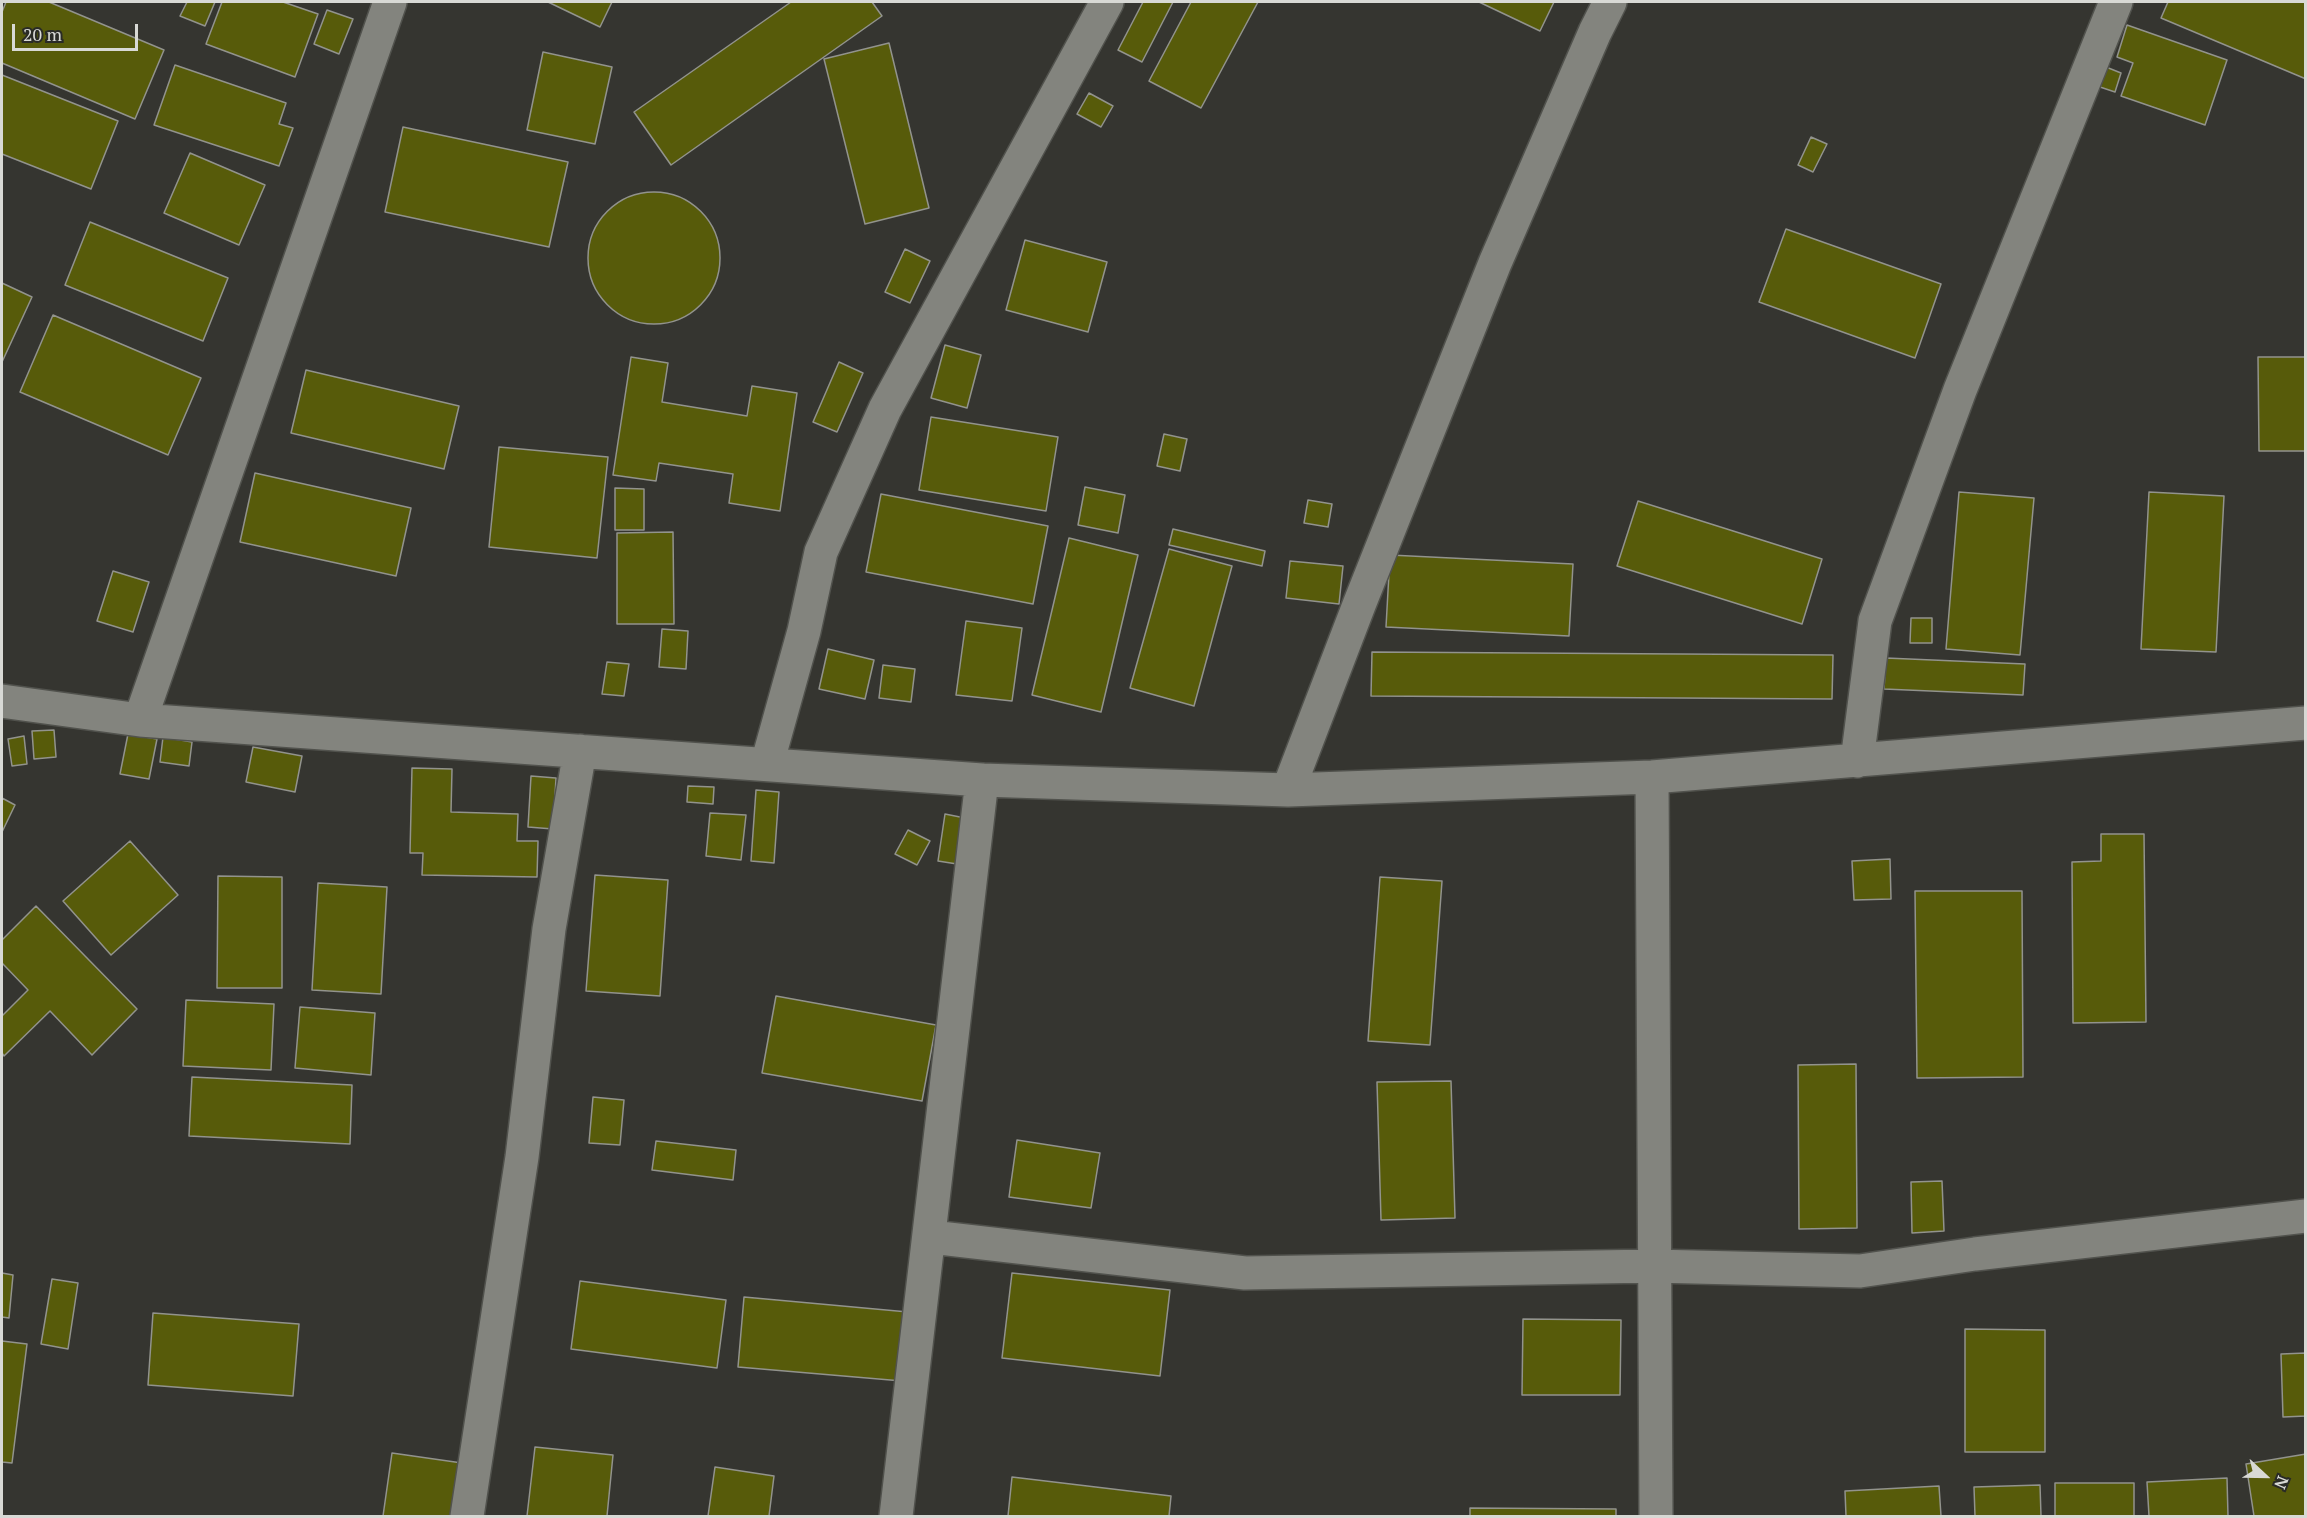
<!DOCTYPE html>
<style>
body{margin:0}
#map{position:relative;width:2307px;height:1518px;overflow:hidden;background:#353530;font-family:"PT Serif",serif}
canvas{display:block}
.frame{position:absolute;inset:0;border:3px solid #d8d9d5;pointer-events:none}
.north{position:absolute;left:2235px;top:1446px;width:60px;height:60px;-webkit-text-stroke:4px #2a2b26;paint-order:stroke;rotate:112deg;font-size:16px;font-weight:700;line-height:24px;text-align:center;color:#d8d9d5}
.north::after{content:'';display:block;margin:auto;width:21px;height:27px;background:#d8d9d5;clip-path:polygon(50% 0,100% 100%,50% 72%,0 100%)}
.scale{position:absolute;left:12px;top:24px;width:126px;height:27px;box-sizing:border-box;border:3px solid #d8d9d5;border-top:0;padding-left:8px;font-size:18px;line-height:21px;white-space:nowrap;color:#d8d9d5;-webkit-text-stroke:4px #2a2b26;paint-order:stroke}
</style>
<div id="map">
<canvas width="2307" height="1518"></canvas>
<div class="frame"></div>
<div class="north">N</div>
<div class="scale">20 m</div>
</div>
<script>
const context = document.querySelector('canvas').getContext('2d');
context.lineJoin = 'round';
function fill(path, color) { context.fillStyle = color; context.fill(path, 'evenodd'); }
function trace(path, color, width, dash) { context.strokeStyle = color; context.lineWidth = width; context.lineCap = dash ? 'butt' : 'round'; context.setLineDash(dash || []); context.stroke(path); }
const building = new Path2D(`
 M6,2h43l115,48 -29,69 -133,-56v-51z
 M187,2h28l-10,24 -25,-10z
 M222,2h61l35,12 -23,63 -89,-33z
 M548,2h64l-12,25z
 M791,2h81l10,14 -211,149 -37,-53z
 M1143,2h30l-31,60 -24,-12z
 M1191,2h67l-57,106 -52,-27z
 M1479,2h75l-14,29z
 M2168,2h138v77l-145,-61z
 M327,10l26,9 -14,35 -25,-10z
 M2127,25l100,35 -22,65 -84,-29 12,-33 -16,-6z
 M889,43l40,165 -64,16 -41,-165z
 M543,52l69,15 -17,77 -68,-14z
 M175,65l111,38 -7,21 14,4 -14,38 -125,-41z
 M2106,67l15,6 -6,19 -15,-5z
 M2,75l116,46 -27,68 -89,-35z
 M1089,93l24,13 -12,21 -24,-13z
 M403,127l165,35 -19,85 -164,-35z
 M1811,137l16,7 -14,28 -15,-7z
 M190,153l75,32 -26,60 -75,-32z
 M588 258a66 66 0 1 1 132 0a66 66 0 1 1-132 0Z
 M90,222l138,56 -25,63 -138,-56z
 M1786,229l155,55 -26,74 -156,-56z
 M1025,240l82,22 -19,70 -82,-22z
 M905,249l25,12 -20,42 -25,-11z
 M2,283l30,14 -30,65z
 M53,315l148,63 -33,77 -148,-63z
 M945,345l36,10 -14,53 -36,-10z
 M631,357l37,6 -6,39 85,14 5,-30 45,7 -17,118 -51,-8 4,-29 -74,-11 -3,18 -43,-6z
 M2258,357h48v94h-47z
 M839,362l24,11 -26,59 -24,-10z
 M306,370l153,36 -15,63 -153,-36z
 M931,417l127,20 -12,74 -127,-21z
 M1164,434l23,5 -7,32 -23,-5z
 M499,447l109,10 -11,101 -108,-11z
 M255,473l156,35 -15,68 -156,-34z
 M1085,487l40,8 -7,38 -40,-8z
 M615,488l29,1v41h-29z
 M1959,492l75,6 -14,157 -74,-6z
 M2149,492l75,4 -8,156 -75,-3z
 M881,494l167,32 -15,78 -167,-32z
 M1308,500l24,4 -4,23 -24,-4z
 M1638,501l184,58 -20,65 -185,-58z
 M1173,529l92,22 -3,15 -93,-21z
 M673,532l1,92h-57v-91z
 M1069,538l69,17 -37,157 -69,-17z
 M1169,549l63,17 -38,140 -64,-18z
 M1390,555l183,9 -4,72 -183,-9z
 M1290,561l53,5 -4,38 -53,-6z
 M113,571l36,11 -16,50 -36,-11z
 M1911,618h21v25h-22z
 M966,621l56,7 -10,73 -56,-6z
 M662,629l26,2 -2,38 -27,-2z
 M828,649l46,11 -9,39 -46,-10z
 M1372,652l461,3 -1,44 -461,-3z
 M1886,658l139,6 -2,31 -139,-6z
 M607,662l22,2 -5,32 -22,-2z
 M883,665l32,4 -4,33 -32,-4z
 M54,730l2,27 -22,2 -2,-28z
 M128,734l29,5 -8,40 -29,-5z
 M24,736l3,28 -15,2 -4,-27z
 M163,737l29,5 -3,24 -29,-4z
 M253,747l49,9 -7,36 -49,-10z
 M412,768l40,1 -1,43 67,2 -1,27h21l-1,36 -115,-2 1,-22h-13z
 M531,776l25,2 -3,51 -25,-2z
 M688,786l26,1 -1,17 -26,-2z
 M756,790l23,2 -5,71 -23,-2z
 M2,798l13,7 -13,27z
 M710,813l36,2 -5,45 -35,-4z
 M945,814l20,4 -8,46 -19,-3z
 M908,830l22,11 -13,24 -22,-11z
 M2101,834h43l2,188 -73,1 -1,-161 29,-1z
 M130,841l48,54 -67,60 -48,-54z
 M1890,859l1,40 -37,1 -2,-39z
 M595,875l73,5 -8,116 -74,-5z
 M218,876l64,1v111h-65z
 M1380,877l62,4 -12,164 -62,-4z
 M318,883l69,4 -6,107 -69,-4z
 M1915,891h107l1,186 -106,1z
 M36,906l101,103 -45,46 -42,-44 -46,45 -2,-3v-37l26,-26 -26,-27v-23z
 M776,996l160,29 -14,76 -160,-28z
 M186,1000l88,4 -3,66 -88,-4z
 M300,1007l75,6 -4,62 -76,-7z
 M1856,1064l1,164 -58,1 -1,-164z
 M192,1077l160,8 -2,59 -161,-8z
 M1451,1081l4,137 -74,2 -4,-138z
 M593,1097l31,3 -4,45 -31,-2z
 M1017,1140l83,13 -9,55 -82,-11z
 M656,1141l80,9 -3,30 -81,-10z
 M1942,1181l2,50 -32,2 -1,-51z
 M2,1273l11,2 -4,43 -7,-1z
 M1012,1273l158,17 -10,86 -158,-18z
 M52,1279l26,4 -10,66 -27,-5z
 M580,1281l146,19 -9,68 -146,-19z
 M744,1297l164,15 -6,69 -164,-14z
 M153,1313l146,11 -6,72 -145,-11z
 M1523,1319l98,1 -1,75h-98z
 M1965,1329l80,1v122h-80z
 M2,1341l25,3 -15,119 -10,-1z
 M2306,1353v63l-23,1 -2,-63z
 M535,1447l78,8 -6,61h-80z
 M392,1453l77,11 -8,52h-78z
 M2306,1454v62h-52l-8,-52z
 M715,1467l59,9 -5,40h-61z
 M1012,1477l159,19 -2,20h-161z
 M2227,1478l1,38h-79l-2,-34z
 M2055,1483h79v33h-79z
 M2040,1485l1,31h-66l-1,-29z
 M1939,1486l2,30h-95l-1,-25z
 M1470,1508l146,1v7h-146z`);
fill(building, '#575b0a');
trace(building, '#92938d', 1.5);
const minor = new Path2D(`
 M2,701l138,19 842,60 306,10 364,-13 654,-54
 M140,720l250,-718
 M1857,761l18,-140 85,-231 156,-388
 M767,764l37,-133 17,-79 64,-143 222,-407
 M1652,777l4,739
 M1288,790l71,-185 136,-342 100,-231 15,-30
 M931,1237l314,36 408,-7 207,5 115,-17 331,-38
 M467,1516l55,-359 27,-228 31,-178
 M896,1516l86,-736`);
trace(minor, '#51524d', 36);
trace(minor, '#83847e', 33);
</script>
